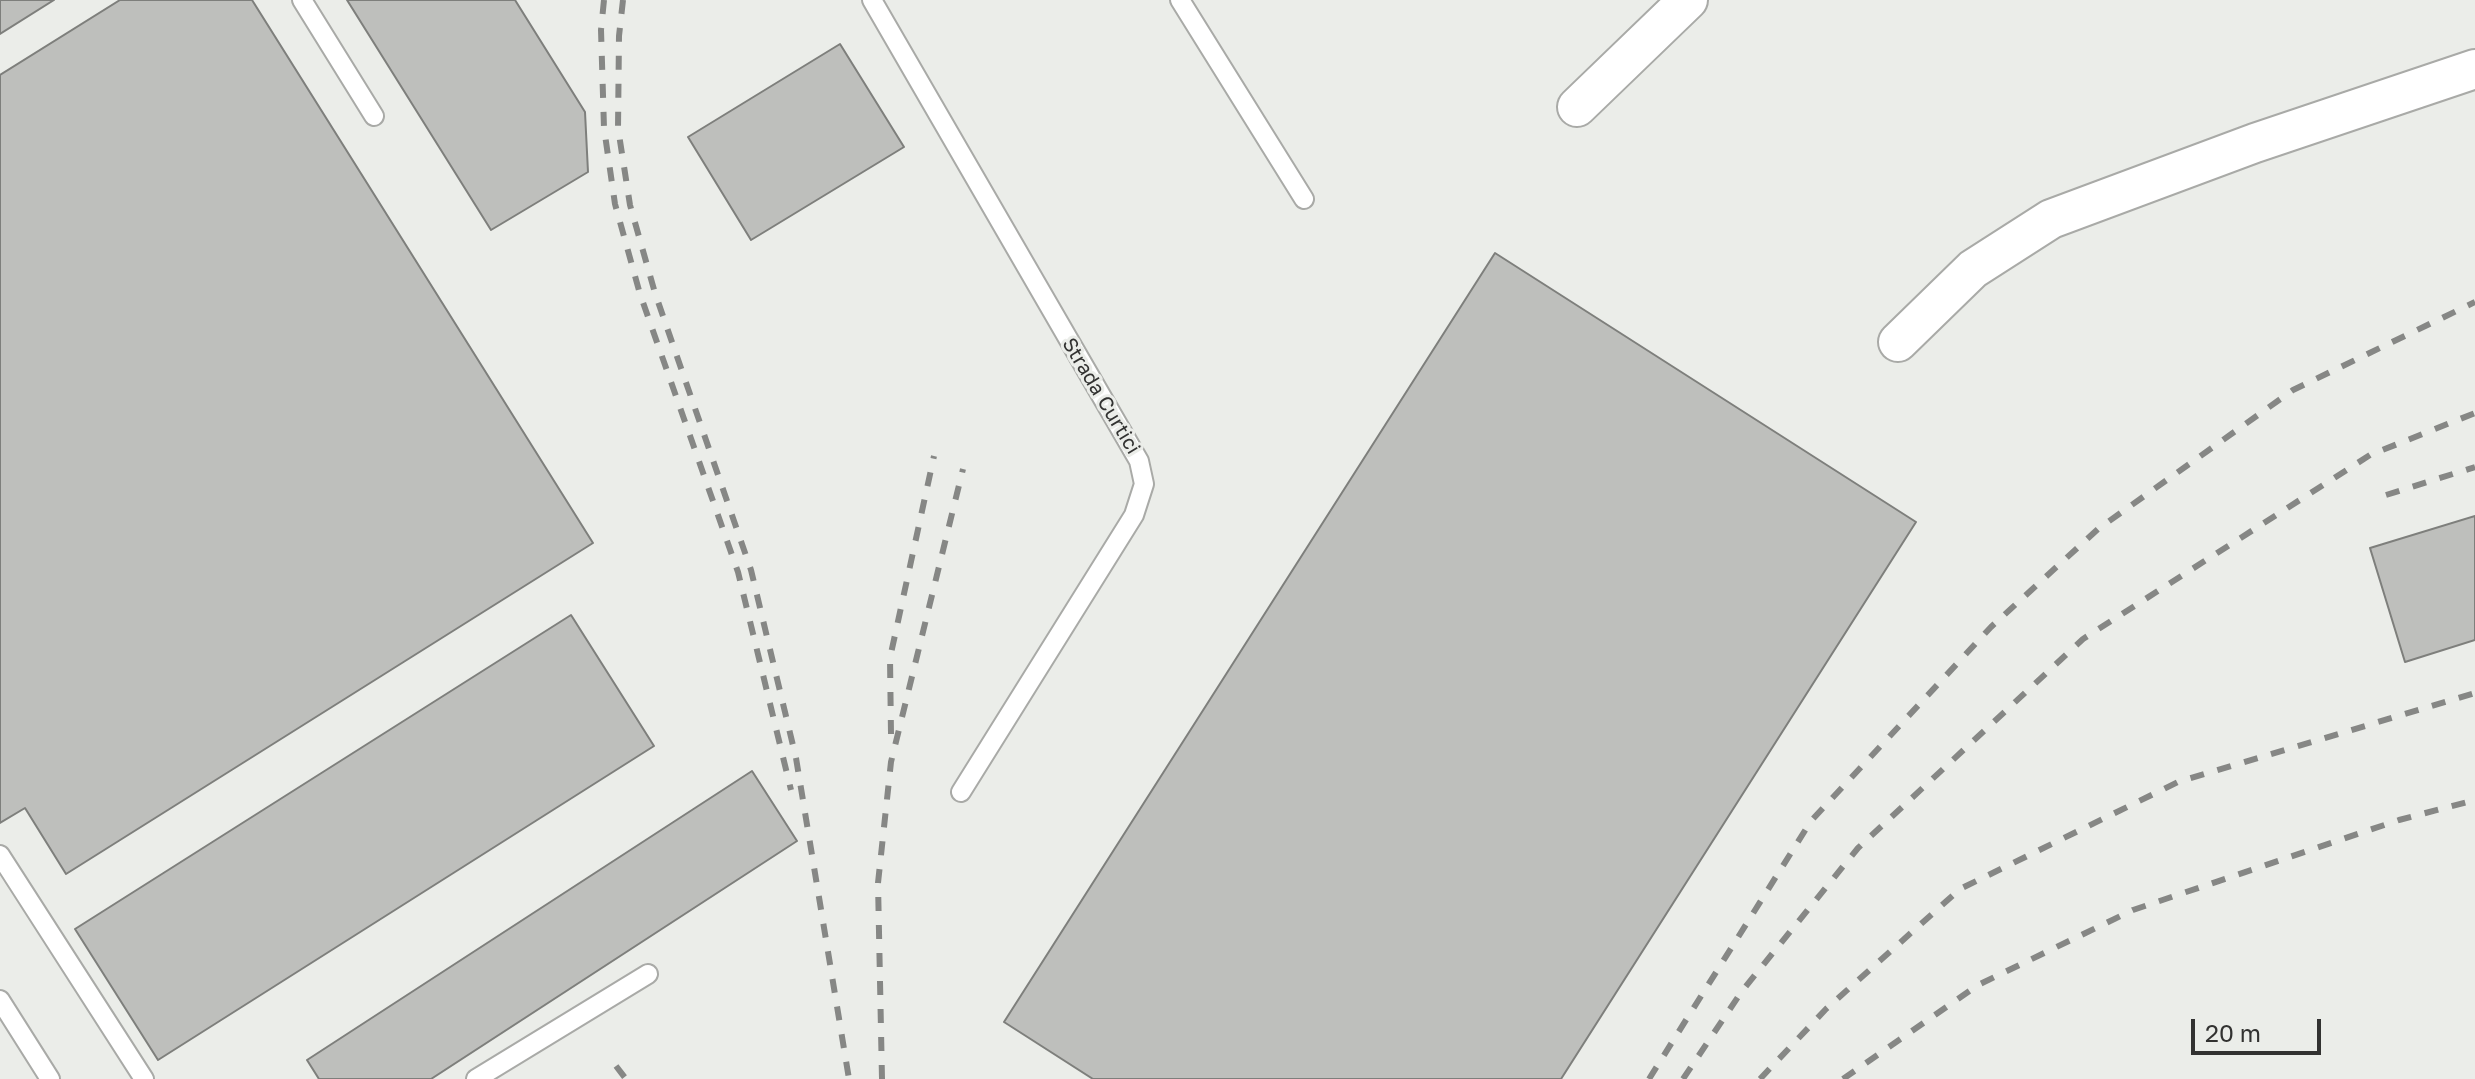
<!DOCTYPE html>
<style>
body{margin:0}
#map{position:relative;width:2475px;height:1079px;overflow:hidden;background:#ebede9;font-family:"Golos Text",sans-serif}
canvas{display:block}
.scale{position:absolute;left:2191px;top:1019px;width:130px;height:36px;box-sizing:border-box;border:4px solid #323231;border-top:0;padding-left:10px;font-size:24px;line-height:28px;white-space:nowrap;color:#323231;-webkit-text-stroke:6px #ebede9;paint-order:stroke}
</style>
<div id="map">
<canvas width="2475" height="1079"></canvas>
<div class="scale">20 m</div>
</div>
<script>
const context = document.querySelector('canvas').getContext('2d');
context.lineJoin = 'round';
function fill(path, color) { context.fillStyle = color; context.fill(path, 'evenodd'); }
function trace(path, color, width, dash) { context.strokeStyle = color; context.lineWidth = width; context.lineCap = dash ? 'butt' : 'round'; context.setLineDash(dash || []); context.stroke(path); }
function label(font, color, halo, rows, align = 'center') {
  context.font = font + ' "Golos Text",sans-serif'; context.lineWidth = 6; context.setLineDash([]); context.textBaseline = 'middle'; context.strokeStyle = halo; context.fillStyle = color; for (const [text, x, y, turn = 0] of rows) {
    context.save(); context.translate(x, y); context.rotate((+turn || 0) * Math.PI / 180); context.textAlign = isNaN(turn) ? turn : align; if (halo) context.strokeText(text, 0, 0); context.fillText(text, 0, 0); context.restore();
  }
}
const building = new Path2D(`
 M0,0h54l-54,34z
 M120,0h132l341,543 -527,331 -41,-66 -25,15v-748z
 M347,0h168l70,112 3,60 -97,58z
 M840,44l64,103 -153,93 -63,-103z
 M1495,253l421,269 -355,557h-468l-89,-57z
 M2475,516v124l-70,22 -35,-114z
 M571,615l83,131 -496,314 -83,-131z
 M752,771l45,70 -366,238h-112l-12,-19z`);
fill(building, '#bebfbc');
trace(building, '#7e7f7c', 2);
const lane = new Path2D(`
 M302,0l72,116
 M872,0l267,461 5,23 -10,31 -173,277
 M1180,0l124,199
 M0,855l144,224
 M0,1000l50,79
 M476,1079l172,-105`);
const street = new Path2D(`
 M1577,107l111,-107
 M1898,342l75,-73 78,-50 204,-76 220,-74`);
trace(lane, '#a9aaa7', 22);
trace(street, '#a9aaa7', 42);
trace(lane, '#fff', 18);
trace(street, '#fff', 38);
trace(new Path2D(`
 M604,0l-3,30 3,98 11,76 25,90 98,278 53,218
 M623,0l-4,36 -1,92 12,77 25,88 96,277 45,188 53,321
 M2386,495l89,-28
 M891,734l-1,-76 44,-202
 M616,1066l10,13
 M882,1079l-4,-196 13,-121 72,-293
 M1649,1079l162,-258 180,-194 107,-98 195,-139 182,-88
 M1683,1079l59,-88 116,-143 225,-209 287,-184 105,-42
 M1760,1079l66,-70 134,-120 218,-107 297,-89
 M1843,1079l135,-94 155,-75 266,-90 76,-20`), '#868785', 6, [14, 14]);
label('20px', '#323231', '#ebede9', [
 ["Strada Curtici",1101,396,59]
]);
</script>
